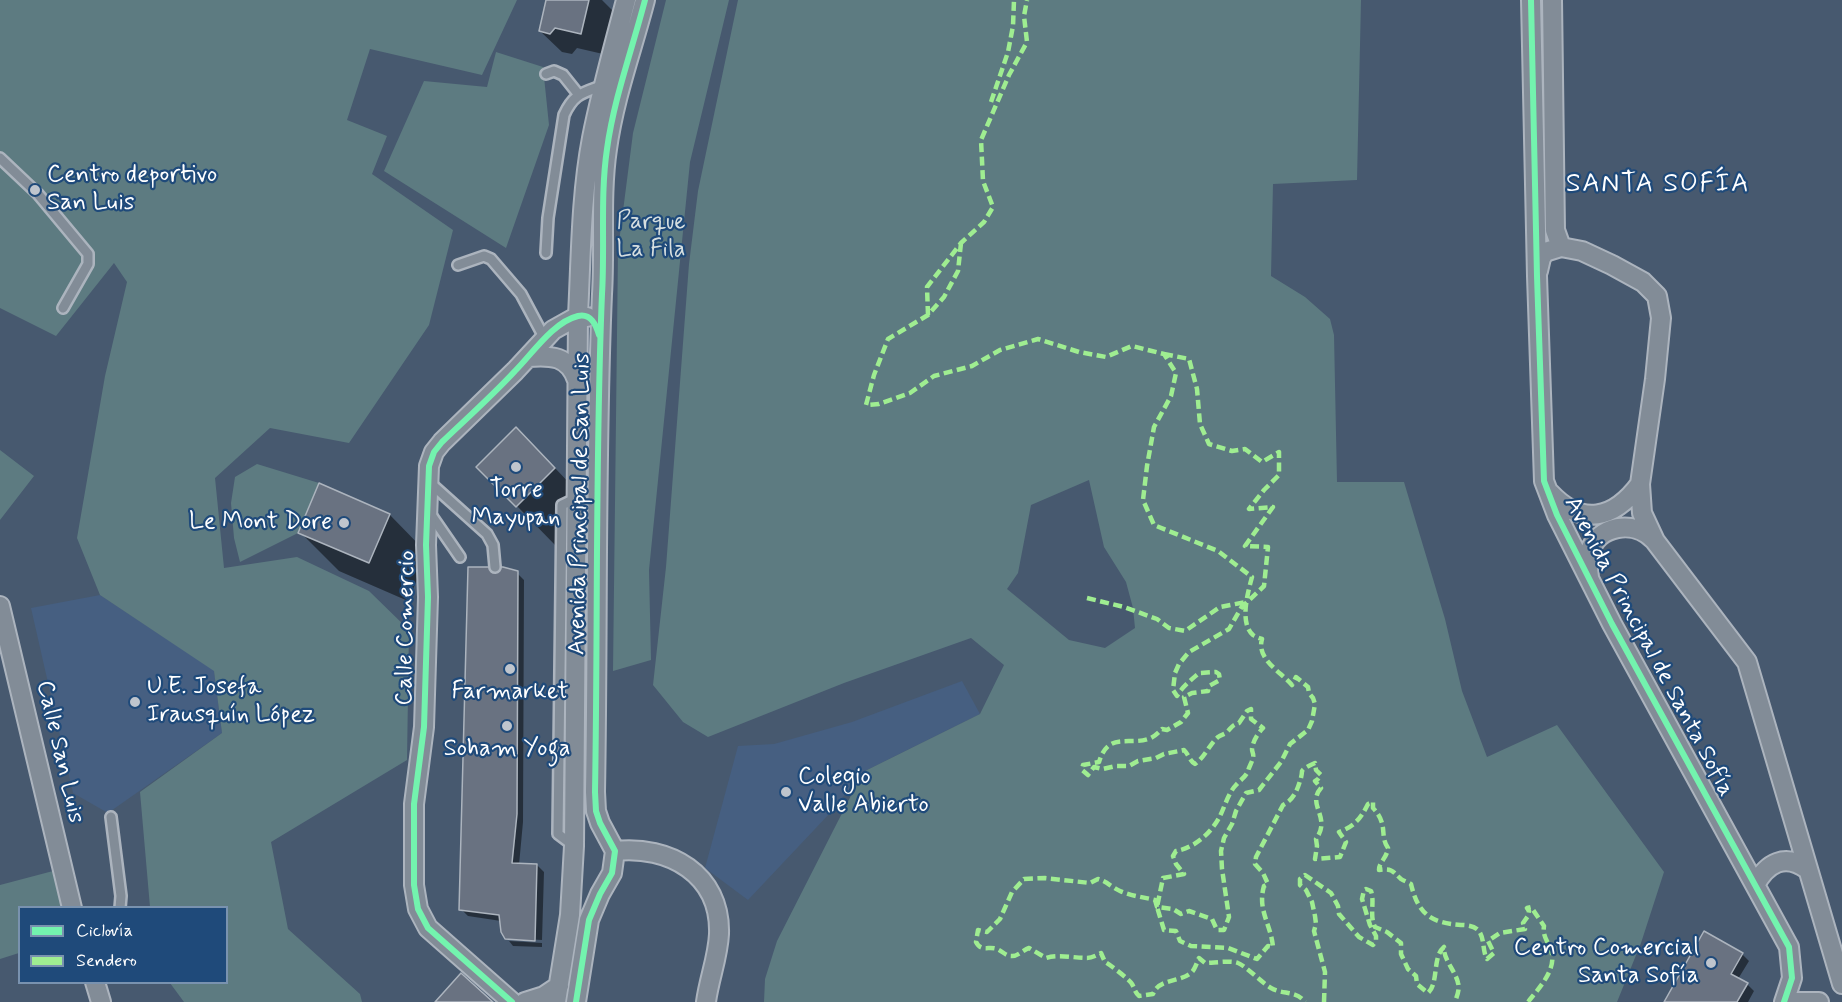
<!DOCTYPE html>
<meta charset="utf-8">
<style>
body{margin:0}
#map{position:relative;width:1842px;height:1002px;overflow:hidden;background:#47596f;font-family:Mynerve,sans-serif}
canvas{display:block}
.legend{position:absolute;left:18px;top:906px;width:210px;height:78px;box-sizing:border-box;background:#1f4a7a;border:2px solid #7992af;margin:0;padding:8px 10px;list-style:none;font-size:18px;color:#fff}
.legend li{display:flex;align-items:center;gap:12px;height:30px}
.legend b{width:30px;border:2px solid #7992af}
</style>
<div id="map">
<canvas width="1842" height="1002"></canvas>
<ul class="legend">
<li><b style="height:8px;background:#73f3ae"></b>Ciclovía</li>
<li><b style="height:8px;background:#9fed91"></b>Sendero</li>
</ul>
</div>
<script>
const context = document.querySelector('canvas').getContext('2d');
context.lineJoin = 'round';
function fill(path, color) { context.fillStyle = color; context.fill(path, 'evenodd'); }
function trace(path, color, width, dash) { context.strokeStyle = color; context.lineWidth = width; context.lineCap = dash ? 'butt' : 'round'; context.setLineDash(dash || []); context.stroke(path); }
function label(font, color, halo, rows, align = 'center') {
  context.font = font + ' Mynerve,sans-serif'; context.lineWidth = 4.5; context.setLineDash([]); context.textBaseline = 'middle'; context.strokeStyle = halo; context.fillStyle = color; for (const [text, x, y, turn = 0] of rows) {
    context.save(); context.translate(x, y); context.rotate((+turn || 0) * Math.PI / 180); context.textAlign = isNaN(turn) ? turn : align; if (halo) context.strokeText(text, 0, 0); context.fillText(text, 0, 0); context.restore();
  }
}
fill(new Path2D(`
 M100,595l114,75 8,63 -114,80 -35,-20 -42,-185z
 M962,681l18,33 -117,58 -32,40 -83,88 -43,-32 33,-122 36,-2 78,-22z`), '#465f81');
fill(new Path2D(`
 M0,0h517l-35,75 -112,-26 -23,71 40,16 -15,38 81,56 -24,95 -80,118 -79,-15 -55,50 9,90 73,-11 72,34 40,39 -2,130 -136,82 17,87 72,65 2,8h-178l-14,-19 56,-1v-74l-76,-1 -10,-115 82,-59 -8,-62 -114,-76 -23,-57 28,-162 22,-94 -13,-19 -58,73 -56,-28z
 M666,0h63l-39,162 -41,408 2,90 -38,11 5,-421 15,-117z
 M738,0h623l-4,180 -84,4 -2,92 34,21 25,22 4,16 3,147h67l41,137 17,72 25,66 70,-32 107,147 -23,71 -24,59h-853l1,-23 12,-38 86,-169 117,-58 24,-49 -33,-27 -127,45 -136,54 -25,-15 -30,-37 13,-118 23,-303 9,-73zM1089,480l15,67 22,35 7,26 2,20 -30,20 -36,-8 -62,-51 11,-16 13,-68z
 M496,52l47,15 6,58 -43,123 -122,-77 40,-90 63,6z
 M0,450l34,26 -34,44z
 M257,464l62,19 -21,50 -58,29 -6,-24 -3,-35 4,-26z
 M53,871l8,36 -41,1 -1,45 -19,6v-74z`), '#5d7b81');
fill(new Path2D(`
 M547,0h55l11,11 -10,43 -26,-6 -5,6 -10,-2 -22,-21z
 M555,468l38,40 -38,37 -38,-39z
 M390,515l38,39 -20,47 -69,-30 -39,-39z
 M517,573l7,7 -1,242 -4,43h18l7,7 -2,68 -35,-2v1l-5,-7 -1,-11 -33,-5 -7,-7z
 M509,941l33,2v4l-29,-1z
 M1742,954l7,7 -11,18 9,5 7,7 -6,11h-82z`), '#0007');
const building = new Path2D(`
 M546,0h43l-8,34 -26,-6 -5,6 -11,-3z
 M516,427l39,41 -39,39 -40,-40z
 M319,483l71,31 -21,49 -71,-30z
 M468,567h35l15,4 -1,243 -5,49 25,1 -2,77 -30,-2 -4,-7 -2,-17 -40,-5z
 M1704,931l39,22 -12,21 17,9 -11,19h-73z
 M461,973l32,29h-58z`);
fill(building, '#697281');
trace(building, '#acb4be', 1.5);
const lane = new Path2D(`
 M546,74l8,-3 9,4 16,20
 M0,158l38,36 50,60v10l-25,44
 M546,253l2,-35 16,-103c10,-22 19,-22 40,-30
 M458,265l26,-9 7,3 30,35 24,45
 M428,481l59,53 6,11 2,22
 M429,512l31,45
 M111,817l10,79 -1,12
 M574,846l-16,-12 4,-329 15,-7`);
const street = new Path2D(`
 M1531,0l6,276 7,205 13,34 55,109 177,323 3,31 -8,24
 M1552,0l3,230 6,17
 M1538,271l3,-13 4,-6 16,-5 21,4 30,14 31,17 14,14 4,22 -6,61 -15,105 2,29 13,28 92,121 95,322
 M528,357c23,-2 41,-1 49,23
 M1550,493c32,34 64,26 90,-9
 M1589,577c-1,-9 -3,-16 0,-24 9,-28 45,-34 65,-13
 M0,606l72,302
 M615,851c54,-6 106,23 104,83 -1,23 -10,45 -13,68
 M1755,885c12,-22 30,-32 52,-16
 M95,982l6,20
 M512,1002l-84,-74 -10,-19 -4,-24v-81l10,-77 4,-130 -2,-52 3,-79 5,-14 8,-10 73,-71 38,-41 25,-14 9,1
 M525,1002l19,-6 15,-10
 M556,1002l14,-87 4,-69 4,-530c3,-59 3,-120 14,-178 9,-46 22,-92 34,-138
 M576,1002l13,-82 11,-26 12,-21 3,-22 -15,-28 -4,-12 -1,-19c3,-166 0,-332 7,-498 3,-48 -2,-98 5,-145 7,-51 25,-99 38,-149
 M1797,1002h22`);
trace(lane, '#acb4be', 14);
trace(street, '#acb4be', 22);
trace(lane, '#828c97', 9);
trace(street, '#828c97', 18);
trace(new Path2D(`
 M991,102l17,-50 5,-26 1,-26
 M961,243l-3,28 -14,26 -16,18 -40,24 -14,36 -8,30 13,-1 31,-11 24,-17 38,-10 28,-16 38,-11 41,13 27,5 26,-11 32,8 12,19 -5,23 -17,31 -7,39 -4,34 11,25 64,26 34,26c-4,15 -13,46 1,58 3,2 6,3 9,4 -6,20 19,33 30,46l4,-8 12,10 1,6 4,5 2,6 -3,17 -4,9 -18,14 -9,18 -22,28 -13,3 -10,18 -4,13 -8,14 -3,13 1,18 7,48 -5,13h-7l-5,-11 -23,-8 -8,3 -8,-5 -16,-2 -2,-7c-12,-3 -24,-4 -35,-9 -9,-4 -12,-9 -22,-12l-8,4 -45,-5 -21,1 -12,13 -12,27 -13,13 -9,-2 -2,12c5,10 13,4 21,7 5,2 9,7 14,7 6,1 12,-6 18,-8l17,10c13,-4 28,0 41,0 5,0 10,-3 14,-5l4,9c4,2 24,17 27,22 3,5 2,7 7,12l14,-2c6,-16 27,-11 39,-22 3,-3 5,-10 7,-14l6,5c8,0 26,-3 33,0 8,3 24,20 33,25 12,7 25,2 34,14
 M928,315l-1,-28 34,-44 23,-21 9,-15 -10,-26 -2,-41 28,-65 18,-33 -3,-26 3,-16
 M1164,354l25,5 8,30 3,35 9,20 23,7 13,-2 17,13 17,-10v23l-15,15 -15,19 24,-2 -28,39 23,1 -4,39 -23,22 -12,21 -40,23 -10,12 -4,9 -2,17 4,6c5,-9 14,-16 22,-23l17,-1 3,2 1,6 -11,6 -1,5 -16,2 -8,4 4,16 -7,9 -14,8 -5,-1c-3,3 -7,7 -11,9 -22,9 -42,-8 -52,24l-16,3 -1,5 6,5 6,-8 9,2 13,-3h13l9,-5 18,-3 8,-4 20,-4c5,5 5,10 11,14 10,-7 14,-19 23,-27 4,-3 6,-2 9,-5 5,-5 5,-7 12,-9l8,-12 4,-2v10l12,9c-5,5 -10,13 -11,21 0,4 2,4 1,9 -1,4 -4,9 -5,13 -3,7 -8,9 -12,14 -8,8 -12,24 -17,33 -9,16 -25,30 -43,33l-3,5 3,8 8,10 -21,4 -6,29 7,23 12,1 4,10 11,5 37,2 29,11 11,-13 5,1c-2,-23 -16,-37 -9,-61l4,-2 -5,-11 -8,-9 1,-7 27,-52c10,-5 14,-14 17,-24 1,-2 2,-8 2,-10 3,-4 9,-6 13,-8l1,7 5,5 -3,4 -3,2 6,7c-15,17 11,29 -5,51l1,7 -2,13 25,-2 6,-15 -7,-10c16,-6 22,-14 29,-28l5,-2v6c16,17 6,27 15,40 -1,10 -9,14 -9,22 14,-2 13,1 22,9 3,2 7,3 10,5 7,30 20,39 50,41 6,0 14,1 18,6 6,9 3,19 8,28l7,-6 -6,-12 12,-8 25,-4 -2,-6 5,-7 1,-5 -2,-3 4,-1 13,19c-2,12 6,17 8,28 3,18 -14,35 -24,48
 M1087,598l37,9 33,12 12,9 16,3 35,-24 26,-5
 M1324,1002l1,-30 -11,-41 2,-7 -1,-8 -3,-14 -6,-12 -6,-5v-6l5,-4 26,18 7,13 1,8 20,23 14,8 3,-4v-5l-6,-11 -8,-26 2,-9 2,-1 5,2c4,12 -2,24 4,36l12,5 14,11v11l7,15 8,7 1,8 11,9c11,-10 4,-36 16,-46 -1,12 12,25 14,36 2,6 -1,13 -3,19`), '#9fed91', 4.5, [9, 4.5]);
trace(new Path2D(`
 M1531,0l6,276 7,205 13,34 55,109 177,323 3,31 -8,24
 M512,1002l-84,-74 -10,-19 -4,-24v-81l10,-77 4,-130 -2,-52 3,-79 5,-14 8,-10c24,-23 50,-46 73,-71 17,-17 38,-49 63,-55 13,-3 18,9 21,19
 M576,1002l13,-82 11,-26 12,-21 3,-22 -15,-28 -4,-12 -1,-19c3,-166 0,-332 7,-498 3,-48 -2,-98 5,-145 7,-51 25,-99 38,-149`), '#73f3ae', 6);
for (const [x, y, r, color] of [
 [35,190,6,"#bfc5cd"],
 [516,467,6,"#bfc5cd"],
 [344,523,6,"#bfc5cd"],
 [510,669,6,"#bfc5cd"],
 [135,702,6,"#bfc5cd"],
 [507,726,6,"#bfc5cd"],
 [786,792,6,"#bfc5cd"],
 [1711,963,6,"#bfc5cd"]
]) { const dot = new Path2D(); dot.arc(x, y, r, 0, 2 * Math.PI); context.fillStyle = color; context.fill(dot); trace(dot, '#1f4a7a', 2); }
label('24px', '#fff', '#1f4a7a', [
 ["Centro deportivo",47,176],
 ["San Luis",47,204],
 ["Torre",516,491,"center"],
 ["Mayupan",516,519,"center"],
 ["Le Mont Dore",332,523,"right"],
 ["U.E. Josefa",147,688],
 ["Irausquín López",147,716],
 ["Farmarket",510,693,"center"],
 ["Soham Yoga",507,750,"center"],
 ["Colegio",798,778],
 ["Valle Abierto",798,806],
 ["Centro Comercial",1699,949,"right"],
 ["Santa Sofía",1699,977,"right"]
], 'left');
label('24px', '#d7dfe0', '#1f4a7a', [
 ["Parque",651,223],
 ["La Fila",651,251]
]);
label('24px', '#fff', '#1f4a7a', [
 ["Avenida Principal de San Luis",581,504,-89],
 ["Calle Comercio",407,628,-89],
 ["Avenida Principal de Santa Sofía",1648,647,62],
 ["Calle San Luis",59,752,77]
]);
context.letterSpacing = '1.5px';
label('27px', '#fff', '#1f4a7a', [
 ["SANTA SOFÍA",1658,185]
]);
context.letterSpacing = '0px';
</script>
